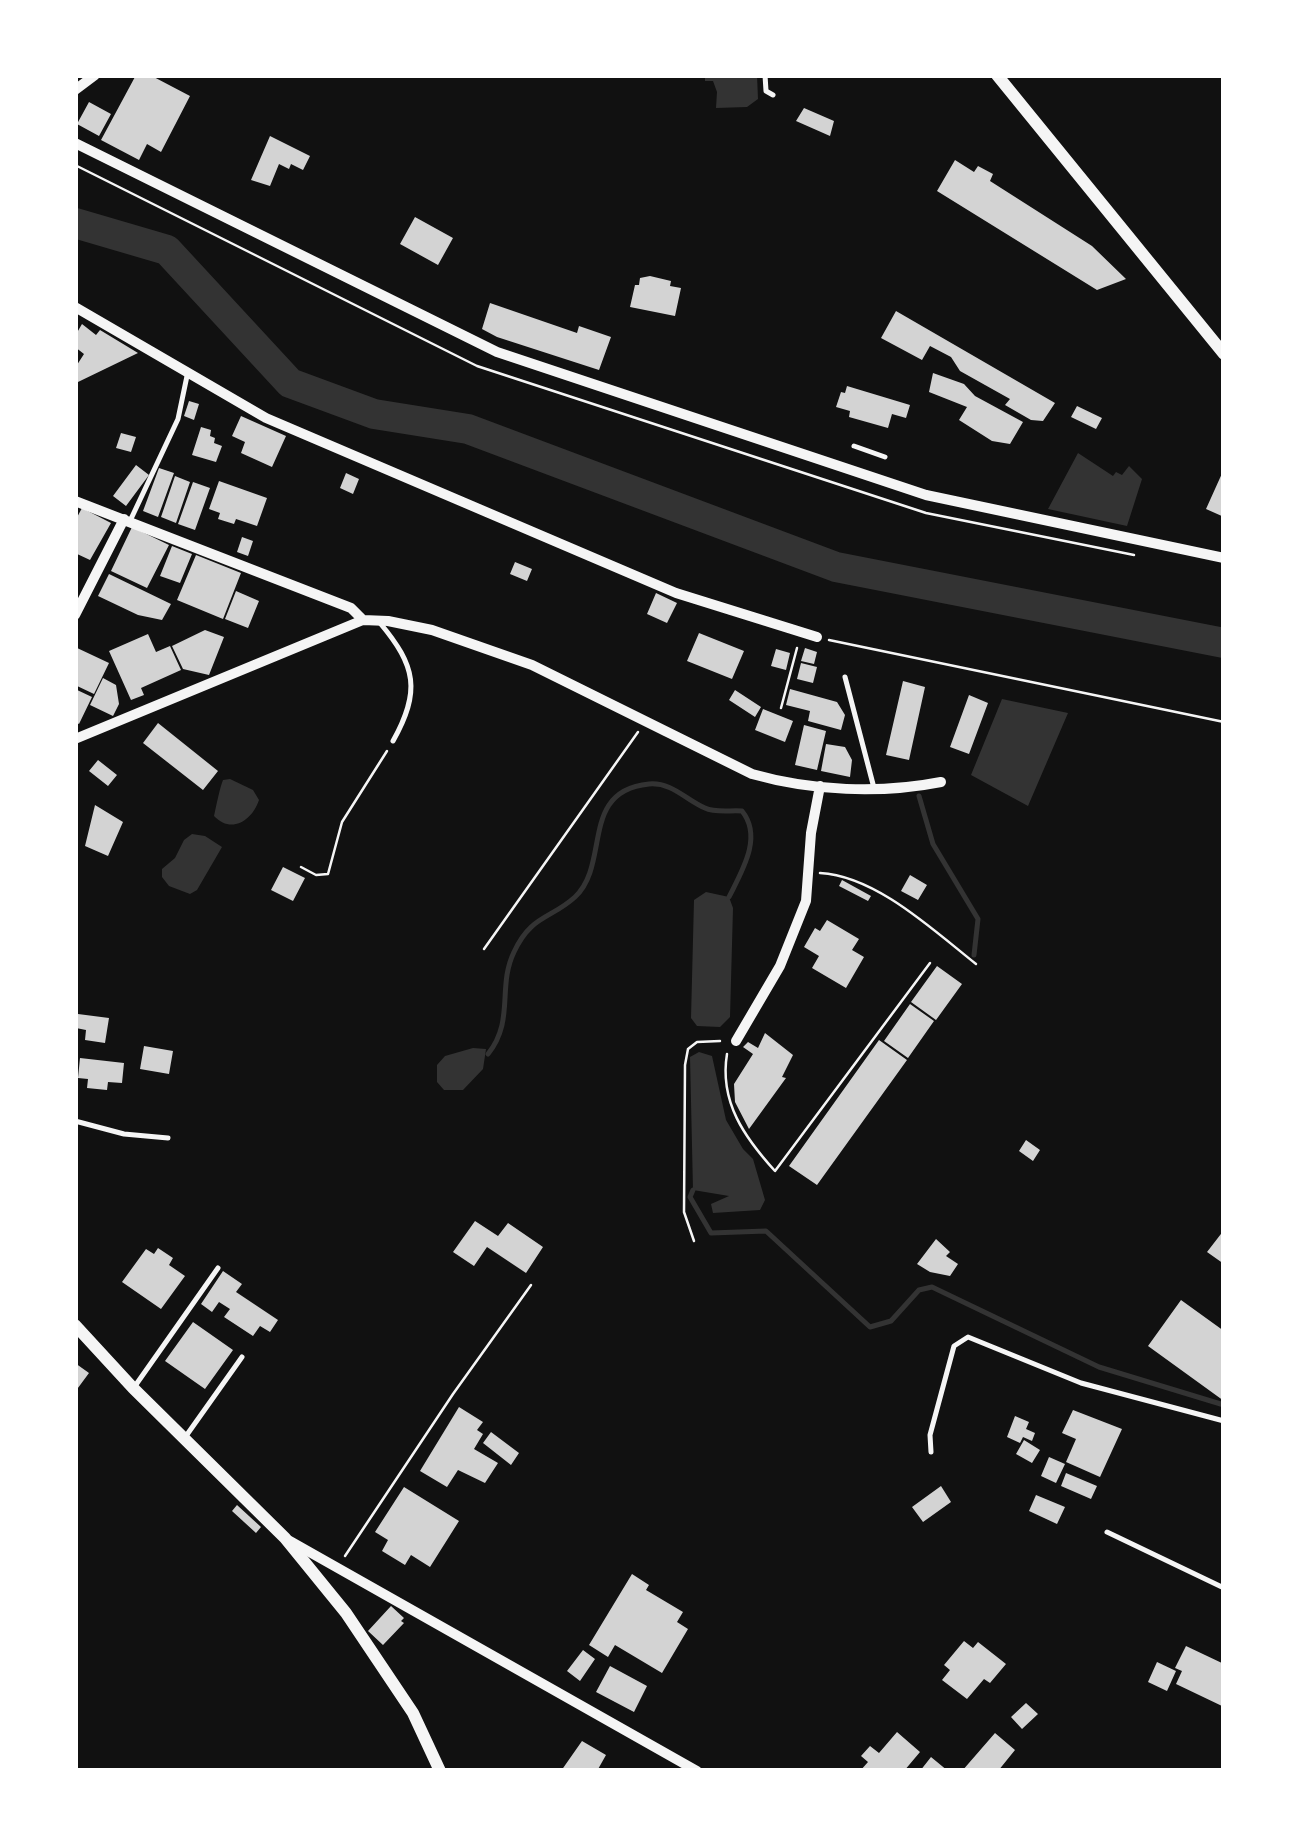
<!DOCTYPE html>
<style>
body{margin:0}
#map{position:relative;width:1299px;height:1846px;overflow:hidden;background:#111;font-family:"Playfair Display",serif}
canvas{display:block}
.frame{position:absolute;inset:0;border:78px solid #fff;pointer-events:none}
</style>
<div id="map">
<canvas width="1299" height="1846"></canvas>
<div class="frame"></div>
</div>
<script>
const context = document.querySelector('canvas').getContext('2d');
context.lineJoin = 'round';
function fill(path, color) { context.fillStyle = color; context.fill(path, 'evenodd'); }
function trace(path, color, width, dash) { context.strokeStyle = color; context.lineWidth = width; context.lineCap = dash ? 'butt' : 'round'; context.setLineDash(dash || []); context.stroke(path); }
fill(new Path2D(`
 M705,75h52l1,24 -11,8 -31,1 1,-16 -4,-11h-8z
 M1078,453l35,23 3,-4 6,3 7,-9 13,13 -15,47 -79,-17z
 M1002,699l66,14 -40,93 -57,-31z
 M230,779l23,11 6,10c-7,21 -28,34 -45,16 2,-9 6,-29 9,-36z
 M192,834l13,2 17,11 -25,43 -7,4 -21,-8 -7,-9v-8l13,-11 9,-18z
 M706,892l23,5 4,11 -3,109 -10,10 -23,-1 -6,-8 3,-118z
 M473,1048l13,1 -3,20 -20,21h-19l-7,-8v-17l8,-9z
 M699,1052l13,4 14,64 17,29 10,10 12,41 -5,10 -47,3 -2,-9 18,-8 -36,-6 -3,-133z`), '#333');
trace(new Path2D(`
 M919,796l14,48 45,75 -4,36
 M488,1054c27,-34 9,-67 26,-102 17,-37 37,-33 61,-55 36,-34 4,-106 74,-113 23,-2 37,16 56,24 10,5 26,2 37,3 21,26 0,60 -13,86
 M693,1190l-3,7 21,36 55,-2 104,96 21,-6 28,-31 13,-3 167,80 125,38`), '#333', 5);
trace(new Path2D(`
 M75,223l92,27 123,133 84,31 94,15 368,138 388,76`), '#333', 30);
fill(new Path2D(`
 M136,75h14l40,21 -29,56 -14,-8 -8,16 -38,-20z
 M89,102l22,12 -12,22 -22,-12z
 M804,108l30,13 -4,15 -34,-15z
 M270,136l40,20 -7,14 -12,-6 -2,5 -10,-5 -9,22 -19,-6z
 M955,160l19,12 4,-6 15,8 -3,7 102,65 34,33 -29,11 -160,-99z
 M415,217l38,21 -15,27 -38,-21z
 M650,276l21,5 -1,5 11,2 -6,28 -45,-9 5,-22h4l1,-7z
 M490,303l87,30 2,-7 32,11 -12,33 -102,-33 -15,-8z
 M896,311l159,92 -12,18 -12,-1 -26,-15 5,-6 -50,-28 -9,-14 -21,-11 -8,14 -41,-22z
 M82,324l14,11 4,-5 38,23 -60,29 -3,-14 9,-14 -9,-7v-11z
 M933,373l31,11 11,12 48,26 -13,22 -18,-3 -33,-21 8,-13 -38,-15z
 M847,386l63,19 -4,13 -14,-4 -4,14 -39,-11 1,-6 -14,-4 5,-15 4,1z
 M189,401l10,3 -5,16 -10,-4z
 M1077,406l25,12 -6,11 -25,-12z
 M241,416l45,20 -14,31 -31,-14 4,-11 -13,-6z
 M201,427l10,3 -1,6 5,2 -1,5 8,3 -6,16 -24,-7z
 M121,433l15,4 -5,15 -15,-4z
 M136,465l13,10 -23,31 -13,-10z
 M159,468l15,5 -16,44 -15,-6z
 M1224,469v48l-18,-8z
 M346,473l13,6 -6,15 -13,-6z
 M175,476l15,6 -14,41 -15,-6z
 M219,481l48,17 -10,28 -21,-7 -2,5 -16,-5 2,-6 -11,-4z
 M193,482l17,6 -15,42 -17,-6z
 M82,508l29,15 -21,37 -15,-7v-32z
 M132,527l37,18 -22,43 -36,-17z
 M242,537l11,4 -5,15 -11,-4z
 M172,546l20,8 -12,29 -20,-7z
 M196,555l45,18 -18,46 -46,-19z
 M515,562l17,7 -5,12 -17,-7z
 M109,574l62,30 -9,16 -24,-5 -40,-19z
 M236,591l23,10 -11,27 -23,-9z
 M656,593l21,10 -10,20 -20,-9z
 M205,630l19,7 -15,38 -26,-6 -11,-23z
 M699,633l45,18 -12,28 -45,-18z
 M148,634l8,18 14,-6 11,24 -40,18 3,7 -13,5 -22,-49z
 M75,647l34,16 -15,31 -19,-9z
 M805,648l12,4 -3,12 -13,-3z
 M776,649l14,4 -4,17 -15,-4z
 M801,663l16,4 -4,16 -16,-4z
 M103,678l13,7 3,19 -6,12 -23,-11z
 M903,681l22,6 -16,73 -23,-5z
 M75,689l17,8 -13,27 -4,-2z
 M790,689l47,13 8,13 -4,15 -33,-9 2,-10 -24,-6z
 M735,690l26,17 -6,10 -26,-17z
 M969,695l19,8 -19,51 -19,-7z
 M763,709l30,12 -8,21 -30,-12z
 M158,723l60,48 -15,19 -60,-47z
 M804,725l22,6 -9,39 -22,-5z
 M826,744l19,3 7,13 -2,17 -29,-6z
 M98,760l19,15 -9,11 -19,-15z
 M95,805l28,17 -15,34 -23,-10z
 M283,867l22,11 -12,23 -22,-11z
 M910,875l17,10 -9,15 -17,-9z
 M842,880l29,16 -3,5 -29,-15z
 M827,920l32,19 -7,11 12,7 -18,31 -34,-20 7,-12 -15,-9 11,-19 5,3z
 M937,966l25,18 -26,36 -25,-18z
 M910,1004l24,17 -26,37 -24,-17z
 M78,1014l31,4 -4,25 -20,-3 1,-10 -10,-2z
 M765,1033l28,22 -11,22 4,1 -37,51 -14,-27 -1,-18 19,-30 -10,-7 5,-5 10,6z
 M879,1040l28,20 -90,125 -28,-19z
 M144,1046l29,5 -4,23 -29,-5z
 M80,1058l44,5 -2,20 -14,-1 -1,8 -20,-2 1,-9 -10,-1z
 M1026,1140l14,10 -7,11 -14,-10z
 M475,1221l23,15 10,-13 35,24 -17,26 -39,-26 -13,19 -21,-14z
 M1224,1230v34l-17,-12z
 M936,1239l14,13 -4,4 12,8 -8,12 -20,-4 -13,-8z
 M158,1248l15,10 -4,7 16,11 -24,33 -39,-27 24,-33 8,5z
 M223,1271l19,13 -6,8 42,28 -8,12 -10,-6 -7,10 -29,-19 6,-8 -11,-7 -7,10 -11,-8z
 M1181,1300l43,31v70l-76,-55z
 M193,1322l40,28 -28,39 -40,-28z
 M75,1363l14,10 -14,19z
 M459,1407l24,15 -6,8 6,4 -9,15 24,14 -13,20 -27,-13 -11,17 -27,-16z
 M1073,1410l49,19 -22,48 -34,-15 10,-23 -14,-6z
 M1015,1416l14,6 -3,7 9,4 -3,8 -9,-4 -3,6 -13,-6z
 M491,1432l28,21 -8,12 -28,-22z
 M1024,1440l16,10 -8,13 -16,-9z
 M1049,1457l16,7 -9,19 -15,-7z
 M1066,1473l31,13 -6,13 -30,-13z
 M941,1486l10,16 -28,20 -11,-15z
 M404,1487l55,34 -29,46 -19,-12 -6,10 -23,-14 6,-11 -13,-8z
 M1036,1495l29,12 -8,17 -28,-13z
 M237,1505l24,22 -5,6 -24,-22z
 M632,1574l17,11 -3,5 37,22 -6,10 11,7 -26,44 -47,-28 -7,12 -19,-12z
 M391,1606l13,12 -3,3 3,2 -21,22 -15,-14z
 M964,1641l9,7 5,-6 28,22 -16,19 -6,-4 -17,20 -25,-19 8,-10 -6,-5z
 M1186,1646l38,18 -2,42 -46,-22 6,-13 -7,-3z
 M583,1650l12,9 -15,22 -13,-10z
 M1157,1662l19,9 -9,20 -19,-9z
 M610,1666l37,20 -13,26 -38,-20z
 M1026,1703l12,11 -16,15 -11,-12z
 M897,1732l23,20 -16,19h-44l8,-9 -7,-6 9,-10 9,7z
 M995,1733l20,17 -17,21h-36z
 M582,1741l24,14 -9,16h-36z
 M931,1757l17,14h-28z`), '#d3d3d3');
trace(new Path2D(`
 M75,165l402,201 449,147 208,42
 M829,640l395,82
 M781,708l16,-60
 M301,867l15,8 12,-1 14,-52 45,-71
 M820,873c56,3 113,57 156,91
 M484,949l154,-217
 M727,1054c-8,48 18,84 48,117l155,-208
 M694,1241l-10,-29 1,-147 3,-16 9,-7 23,-1
 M345,1556l108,-162 78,-109`), '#f5f5f5', 2.5);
trace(new Path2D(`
 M765,75l1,16 7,4
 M854,446l31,11
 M130,521l48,-102 9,-43
 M380,623c36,43 41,68 13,118
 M845,677l29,111
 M75,1121l49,13 44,4
 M135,1386l83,-118
 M186,1436l56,-79
 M931,1452l-1,-17 24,-89 14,-9 113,46 143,38
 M1107,1532l117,56`), '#f5f5f5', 5);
trace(new Path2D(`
 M75,90l20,-15
 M75,143l422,209 429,143 298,63
 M75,307l191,111 410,175 141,44
 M75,501l276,107 12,12 25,1 44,9 100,35 220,109c60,17 128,20 189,8
 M75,615l49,-96
 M75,739l288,-119
 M736,1041l44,-75 26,-65 5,-68 9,-47
 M290,1541l407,230`), '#f5f5f5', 10);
trace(new Path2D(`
 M997,75l227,279
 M75,1325l58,63 152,150 61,75 67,100 27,58`), '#f5f5f5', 12);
</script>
